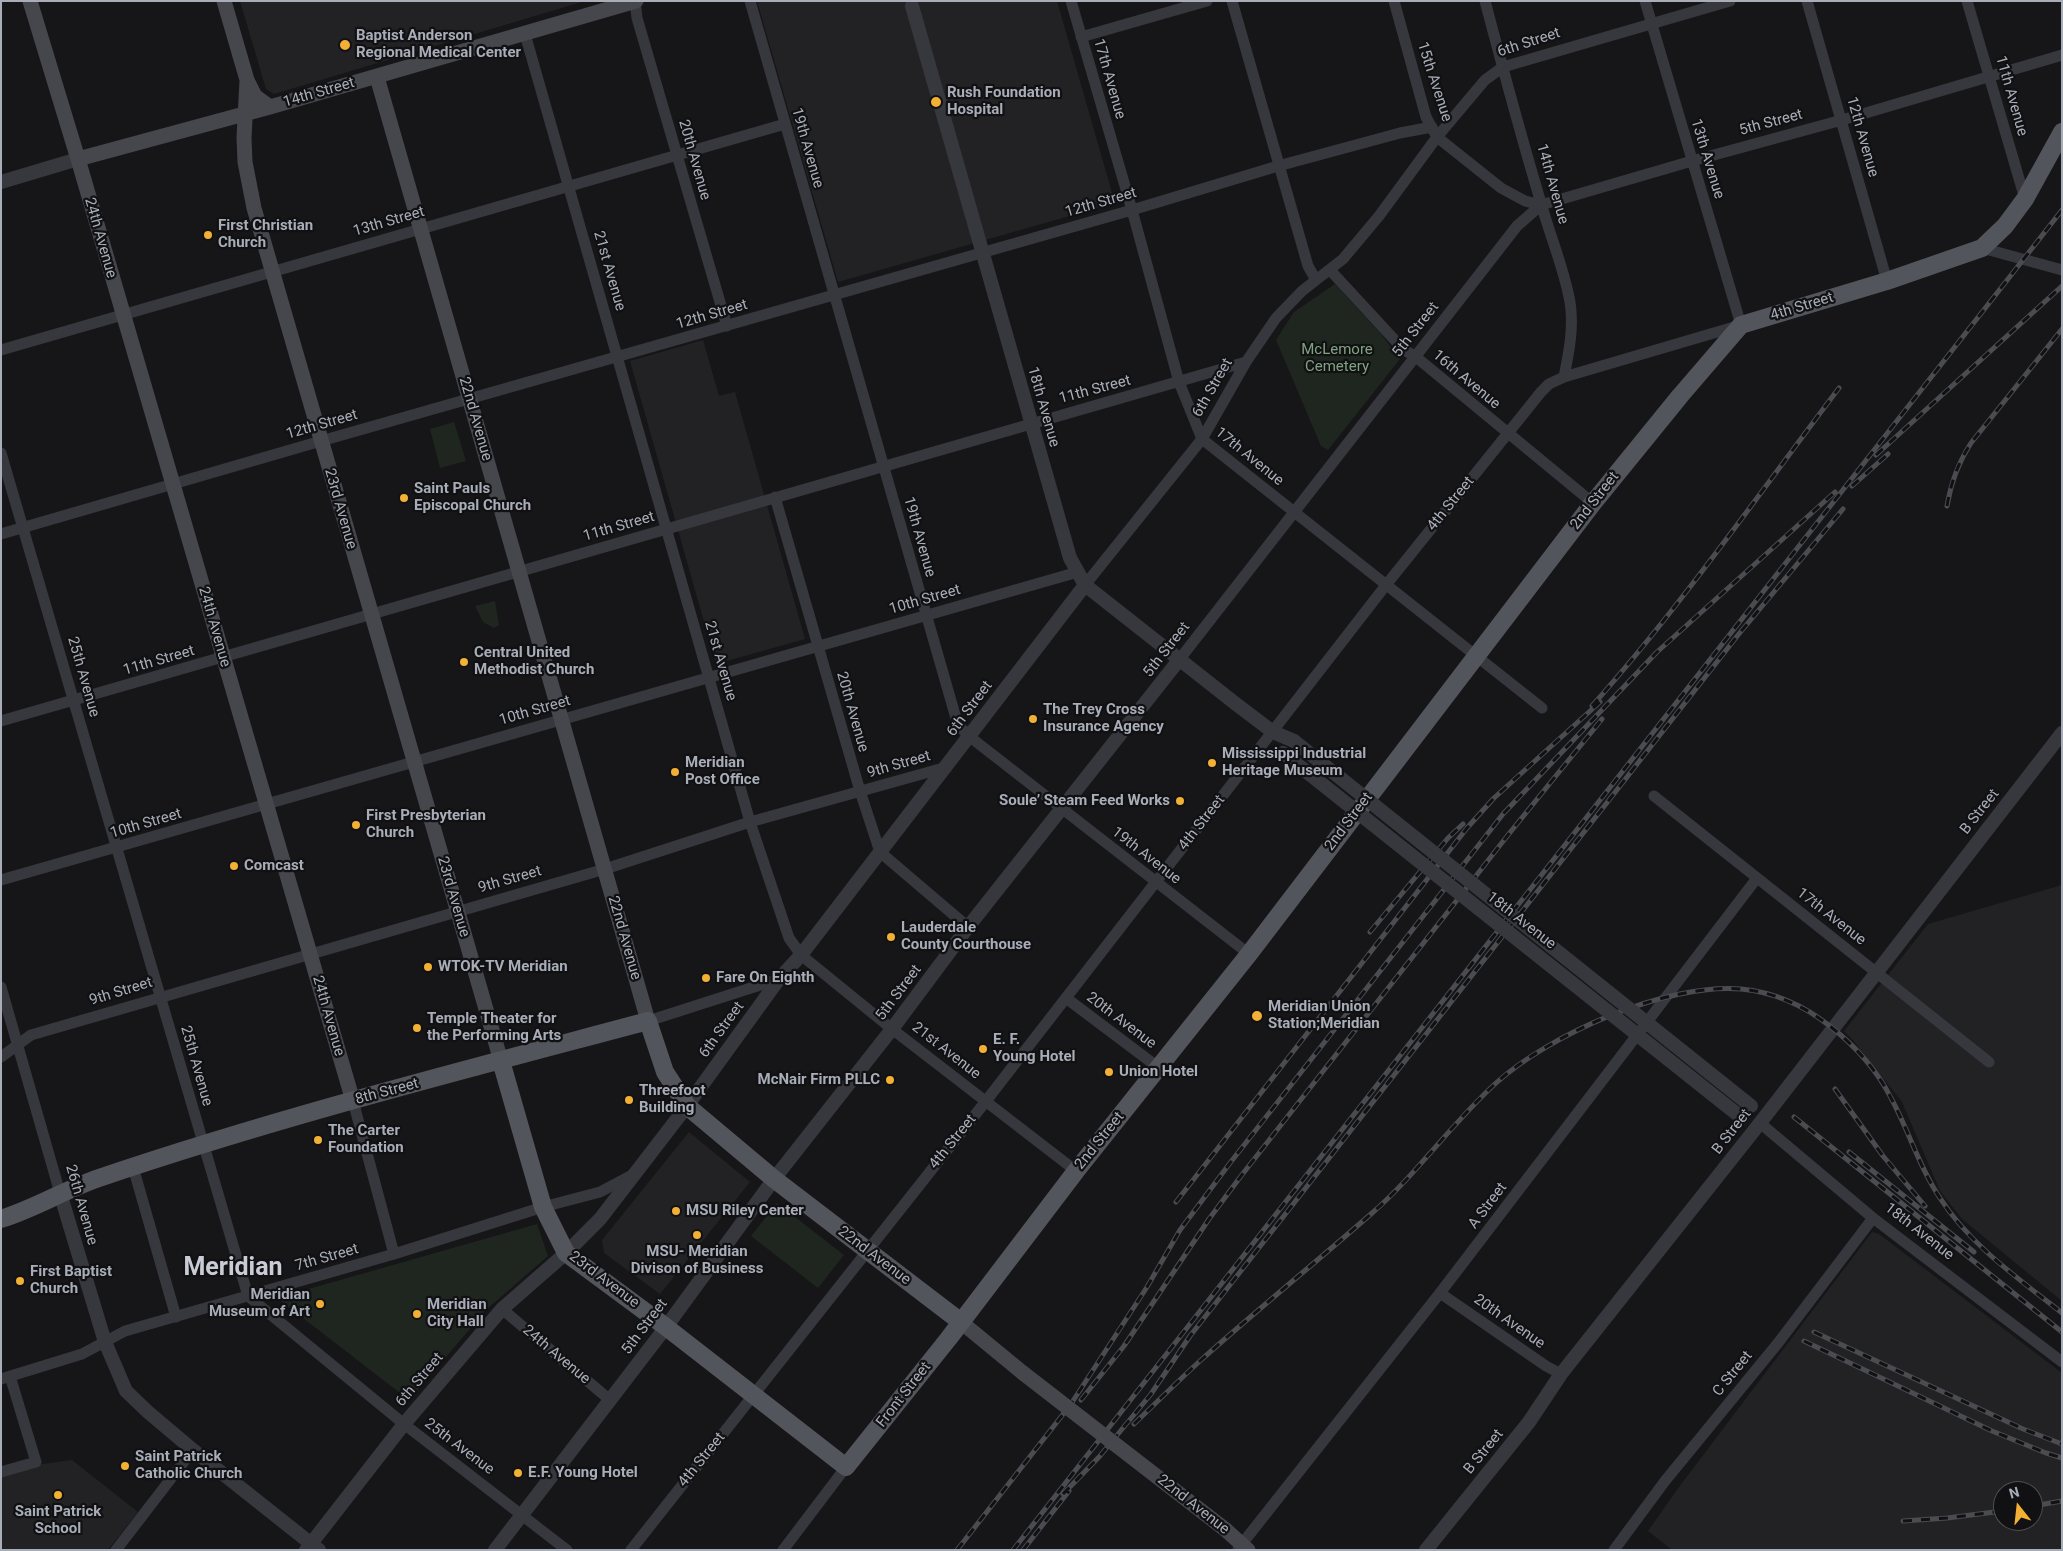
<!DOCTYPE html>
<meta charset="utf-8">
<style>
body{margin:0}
#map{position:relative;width:2063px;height:1551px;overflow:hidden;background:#161618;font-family:Roboto,sans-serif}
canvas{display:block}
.frame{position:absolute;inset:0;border:2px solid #a8adb8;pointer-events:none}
.north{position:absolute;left:1993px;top:1481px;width:50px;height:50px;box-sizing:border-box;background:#111113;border:1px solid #4d4f55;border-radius:50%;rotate:344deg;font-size:14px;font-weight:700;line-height:20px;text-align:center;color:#a8adb8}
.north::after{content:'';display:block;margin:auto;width:18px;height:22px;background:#f2b134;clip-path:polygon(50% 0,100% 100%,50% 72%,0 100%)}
</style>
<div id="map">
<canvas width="2063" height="1551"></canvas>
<div class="frame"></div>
<div class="north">N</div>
</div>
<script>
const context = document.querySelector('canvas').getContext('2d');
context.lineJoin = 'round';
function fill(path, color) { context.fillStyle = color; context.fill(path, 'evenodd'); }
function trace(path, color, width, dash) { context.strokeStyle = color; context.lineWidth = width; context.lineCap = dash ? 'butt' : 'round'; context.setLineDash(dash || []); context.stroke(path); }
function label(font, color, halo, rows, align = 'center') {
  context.font = font + ' Roboto,sans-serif'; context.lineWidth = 4.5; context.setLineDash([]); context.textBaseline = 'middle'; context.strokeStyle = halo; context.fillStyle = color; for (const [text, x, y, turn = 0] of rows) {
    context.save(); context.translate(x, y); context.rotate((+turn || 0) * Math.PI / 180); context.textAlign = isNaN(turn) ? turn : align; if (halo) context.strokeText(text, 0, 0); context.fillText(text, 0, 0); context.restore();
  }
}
fill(new Path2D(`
 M240,1h345l-311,93 -8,-5z
 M757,1h300l58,202 -277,79z
 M703,340l16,56 16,-4 70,247 -89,25 -86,-303z
 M2062,885v416l-100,-82 -22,-28 -38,-89 -50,-63 -8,-8 84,-107z
 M689,1132l61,50 -90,112 -56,-41 -2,-13z
 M1872,1232l7,2 183,139v177h-390l-24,-19 31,-44zM2003,1491h30v30h-30z
 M72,1460l66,52 -30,38h-107v-73l41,-13z`), '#222225');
fill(new Path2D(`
 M1335,284l46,50 19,25 -72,91 -7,-4 -45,-106 18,-28z
 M454,422l12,39 -26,7 -10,-39z
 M495,601l4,24 -5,3 -11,-6 -8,-16z
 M777,1203l67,52 -26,33 -67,-52z
 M537,1224l11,32 -61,53 -78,91 -132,-102z`), '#1e261f');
trace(new Path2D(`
 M635,1l2,17 90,308
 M750,1l208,724 12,12 279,217
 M1071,1l61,209 47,172 23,57 340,269
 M1232,1l76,265 8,14
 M1394,1l32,116 11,20 64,51 24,13 16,4
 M1485,1c18,68 36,135 56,202 9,33 23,65 29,99 4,25 -1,50 -6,75
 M1807,1l80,280
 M1967,1l58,198
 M525,34l225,788 39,116 12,17 91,74 184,142
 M1081,37l126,-36
 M1982,248l80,22
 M1330,270l73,79 13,8 177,146
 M1,350l784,-226
 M1,453l247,843 156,128 163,126
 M775,497l85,294 20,61 88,75
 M1,534l320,-93 811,-231 146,-44 122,-33 32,-6
 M1085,585l117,-146 44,-77 30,-44 26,-27 41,-32 36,-43 58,-79 48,-57 18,-13 227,-66
 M1179,660l338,-434 24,-21 151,-44 150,-41 220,-65
 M1,721l1245,-359
 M1654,796l335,266
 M1,880l1077,-308
 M1,987l59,206
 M1066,998l93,70
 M648,1021l131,-42
 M1,1057l30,-22 574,-166 145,-47 197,-55
 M353,1101l41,153
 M1760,1123l113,95 189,144
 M133,1167l43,150
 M1440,1293l106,73 15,8
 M502,1309l108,91
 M1,1379l81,-25 43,-23 269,-77 149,-47 57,-15 32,-17
 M1,1472l35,-10 -26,-86
 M1238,1549l202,-256 317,-415
 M116,1550l77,-100
 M631,1550l355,-449 400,-516 155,-193 8,-8 15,-7 177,-52 -96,-324
 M783,1550l63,-83
 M1614,1550l51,-69 113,-138 95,-125`), '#37383d', 11);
trace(new Path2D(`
 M912,6l158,552 15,27 151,119 37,28 21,9
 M1,182l77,-23
 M60,1193l45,149 21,49 22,21 45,38 126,100
 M306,1550l98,-126 98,-115 64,-56 34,-34 87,-113 92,-127 22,-24 284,-370
 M495,1550l171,-223 108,-148 118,-150 76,-102 211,-267
 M1426,1550l103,-128 32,-48 199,-251 302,-390`), '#37383d', 14);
trace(new Path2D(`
 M30,1l48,158 275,942
 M224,1l23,79 8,16 15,11
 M377,77l271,944
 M247,80l-3,58 1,24 9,46 247,853
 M78,159l192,-52 366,-106
 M961,1322l62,51
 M1226,1530l22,20`), '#45474d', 15);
trace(new Path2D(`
 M501,1061l42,146 23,46 100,74 180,140 103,-129 127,-167 173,-217 344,-451 87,-107 61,-71 146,-44 95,-33 23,-22 20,-27 37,-67
 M1,1219c35,-11 63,-29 98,-41 180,-61 365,-108 549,-157l17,51 22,34 87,73 187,143`), '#53555c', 18);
const rail = new Path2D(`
 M1876,455l186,-169
 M1852,486l36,-32
 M1947,506c4,-24 11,-43 24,-63l91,-114
 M1592,706c89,-100 166,-211 247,-318
 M1370,932l78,-94 15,-14
 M1835,1089l48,67 42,50
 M1794,1117l268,215
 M1849,1152l125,100
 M1176,1202l291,-374 27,-30 106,-96
 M1814,1332l209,97 39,15
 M1804,1341l188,90 54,22 16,5
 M1081,1400l43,-54 85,-127 32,-43 267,-341 94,-116
 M1134,1424c22,-21 44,-43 67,-64 56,-50 114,-97 170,-146 46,-40 80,-90 125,-131 54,-49 170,-100 245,-94 33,3 64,17 90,38 24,19 46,43 60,71 18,33 28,69 49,100 30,47 79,81 122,115
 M1063,1494l36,-37 52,-63 39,-58 548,-701 105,-126
 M2033,1506l29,-5
 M1903,1521l44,-3 56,-7
 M957,1550l114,-146 76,-117 33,-57 50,-67 273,-349 154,-162 178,-160
 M1013,1550l1049,-1340
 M1023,1550l46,-59`);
trace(rail, '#4a4c52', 5);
trace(rail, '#111113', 3, [9]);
trace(new Path2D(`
 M1294,741l457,365
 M1283,753l459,365`), '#37383d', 14);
trace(new Path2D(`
 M1023,1373l203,157`), '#45474d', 15);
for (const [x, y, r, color] of [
 [345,45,6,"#f2b134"],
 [936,102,6,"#f2b134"],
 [208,235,5,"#f2b134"],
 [404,498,5,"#f2b134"],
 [464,662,5,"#f2b134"],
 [1033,719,5,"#f2b134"],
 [1212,763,5,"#f2b134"],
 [675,772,5,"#f2b134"],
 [1180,801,5,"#f2b134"],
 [356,825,5,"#f2b134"],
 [234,866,5,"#f2b134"],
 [891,937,5,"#f2b134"],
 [428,967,5,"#f2b134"],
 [706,978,5,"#f2b134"],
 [1257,1016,6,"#f2b134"],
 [417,1028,5,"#f2b134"],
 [983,1049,5,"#f2b134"],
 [1109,1072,5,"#f2b134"],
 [890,1080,5,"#f2b134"],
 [629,1100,5,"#f2b134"],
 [318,1140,5,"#f2b134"],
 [676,1211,5,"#f2b134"],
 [697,1235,5,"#f2b134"],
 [20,1281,5,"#f2b134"],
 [320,1304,5,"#f2b134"],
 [417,1314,5,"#f2b134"],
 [125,1466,5,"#f2b134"],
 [518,1473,5,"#f2b134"],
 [58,1495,5,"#f2b134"]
]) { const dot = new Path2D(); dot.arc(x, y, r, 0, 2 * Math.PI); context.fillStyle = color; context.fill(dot); trace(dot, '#111113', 2); }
label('bold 15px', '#a8adb8', '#111113', [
 ["Baptist Anderson",356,36],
 ["Regional Medical Center",356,53],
 ["Rush Foundation",947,93],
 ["Hospital",947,110],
 ["First Christian",218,226],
 ["Church",218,243],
 ["Saint Pauls",414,489],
 ["Episcopal Church",414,506],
 ["Central United",474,653],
 ["Methodist Church",474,670],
 ["The Trey Cross",1043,710],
 ["Insurance Agency",1043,727],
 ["Mississippi Industrial",1222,754],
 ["Heritage Museum",1222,771],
 ["Meridian",685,763],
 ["Post Office",685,780],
 ["Soule’ Steam Feed Works",1170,801,"right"],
 ["First Presbyterian",366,816],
 ["Church",366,833],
 ["Comcast",244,866],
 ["Lauderdale",901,928],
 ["County Courthouse",901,945],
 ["WTOK-TV Meridian",438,967],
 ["Fare On Eighth",716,978],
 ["Meridian Union",1268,1007],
 ["Station;Meridian",1268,1024],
 ["Temple Theater for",427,1019],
 ["the Performing Arts",427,1036],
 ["E. F.",993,1040],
 ["Young Hotel",993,1057],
 ["Union Hotel",1119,1072],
 ["McNair Firm PLLC",880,1080,"right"],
 ["Threefoot",639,1091],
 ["Building",639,1108],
 ["The Carter",328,1131],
 ["Foundation",328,1148],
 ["MSU Riley Center",686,1211],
 ["MSU- Meridian",697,1252,"center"],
 ["Divison of Business",697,1269,"center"],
 ["First Baptist",30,1272],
 ["Church",30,1289],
 ["Meridian",310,1295,"right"],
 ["Museum of Art",310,1312,"right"],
 ["Meridian",427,1305],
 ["City Hall",427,1322],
 ["Saint Patrick",135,1457],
 ["Catholic Church",135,1474],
 ["E.F. Young Hotel",528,1473],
 ["Saint Patrick",58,1512,"center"],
 ["School",58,1529,"center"]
], 'left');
label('15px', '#a8adb8', '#111113', [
 ["6th Street",1529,43,-18],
 ["17th Avenue",1109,79,74],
 ["15th Avenue",1434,82,72],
 ["14th Street",319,93,-16],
 ["11th Avenue",2011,96,74],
 ["5th Street",1771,123,-15],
 ["12th Avenue",1862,137,74],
 ["19th Avenue",807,148,74],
 ["13th Avenue",1707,159,73],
 ["20th Avenue",694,160,74],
 ["14th Avenue",1552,184,74],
 ["12th Street",1101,203,-16],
 ["13th Street",389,222,-16],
 ["24th Avenue",100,238,74],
 ["21st Avenue",609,271,74],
 ["4th Street",1802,307,-17],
 ["12th Street",712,315,-16],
 ["5th Street",1416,330,-52],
 ["16th Avenue",1466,380,40],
 ["6th Street",1213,388,-60],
 ["11th Street",1095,390,-15],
 ["18th Avenue",1043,407,74],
 ["22nd Avenue",475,419,74],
 ["12th Street",322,425,-16],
 ["17th Avenue",1249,457,39],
 ["2nd Street",1595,501,-52],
 ["4th Street",1451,504,-51],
 ["23rd Avenue",340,509,74],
 ["11th Street",619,527,-16],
 ["19th Avenue",919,537,74],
 ["10th Street",925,600,-16],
 ["24th Avenue",214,627,74],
 ["5th Street",1167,650,-52],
 ["11th Street",159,661,-16],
 ["21st Avenue",720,661,74],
 ["25th Avenue",83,677,74],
 ["6th Street",970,709,-53],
 ["10th Street",535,711,-16],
 ["20th Avenue",852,712,74],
 ["9th Street",899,765,-16],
 ["B Street",1980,812,-52],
 ["2nd Street",1349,822,-53],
 ["4th Street",1202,823,-52],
 ["10th Street",146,824,-16],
 ["19th Avenue",1146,856,38],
 ["9th Street",510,880,-16],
 ["23rd Avenue",453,897,74],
 ["17th Avenue",1831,917,38],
 ["18th Avenue",1521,921,38],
 ["22nd Avenue",624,938,74],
 ["9th Street",121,992,-17],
 ["5th Street",899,993,-53],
 ["24th Avenue",328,1016,74],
 ["20th Avenue",1121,1021,37],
 ["6th Street",722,1030,-54],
 ["21st Avenue",946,1051,38],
 ["25th Avenue",196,1066,74],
 ["8th Street",387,1092,-15],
 ["B Street",1732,1132,-52],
 ["2nd Street",1100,1141,-51],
 ["4th Street",953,1142,-51],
 ["26th Avenue",81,1205,74],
 ["A Street",1488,1206,-53],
 ["18th Avenue",1919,1232,38],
 ["22nd Avenue",874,1256,37],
 ["7th Street",327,1258,-16],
 ["23rd Avenue",604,1280,37],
 ["20th Avenue",1509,1322,35],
 ["5th Street",645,1327,-53],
 ["24th Avenue",556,1355,40],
 ["C Street",1733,1374,-51],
 ["6th Street",420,1380,-50],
 ["Front Street",904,1395,-52],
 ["25th Avenue",459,1447,37],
 ["B Street",1484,1452,-51],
 ["4th Street",702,1460,-51],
 ["22nd Avenue",1193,1505,38]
]);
label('15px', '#7fa381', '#111113', [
 ["McLemore",1337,350],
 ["Cemetery",1337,367]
]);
label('bold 25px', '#c9ccd4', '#111113', [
 ["Meridian",233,1269]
]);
</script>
